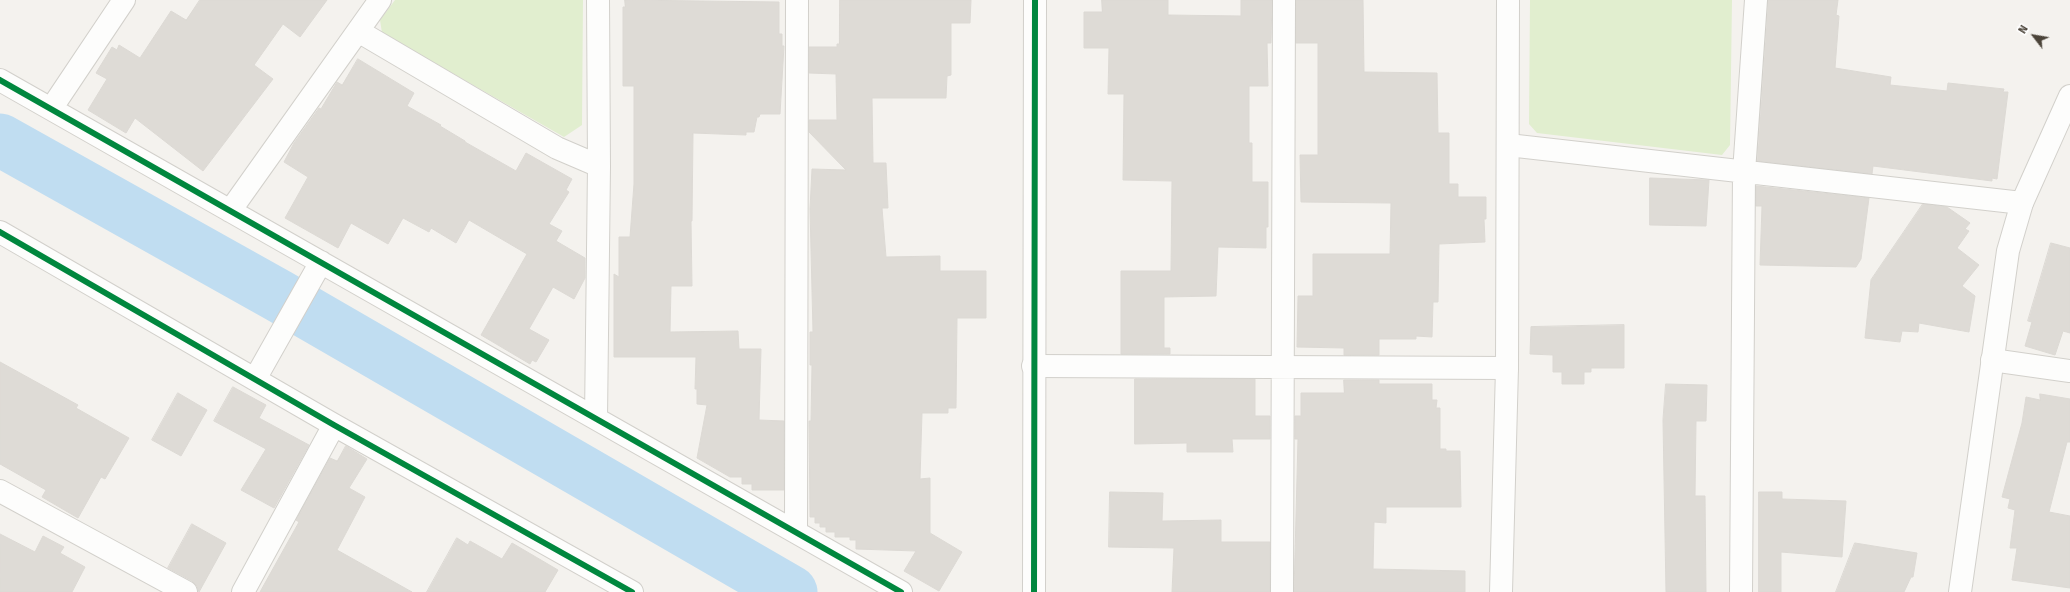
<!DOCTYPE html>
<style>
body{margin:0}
#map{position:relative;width:2070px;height:592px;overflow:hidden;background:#f4f2ee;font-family:Signika,sans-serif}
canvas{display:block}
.north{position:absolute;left:2014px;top:16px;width:40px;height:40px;-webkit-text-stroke:3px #fff;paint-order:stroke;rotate:301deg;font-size:11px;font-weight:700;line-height:16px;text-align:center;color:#4b4439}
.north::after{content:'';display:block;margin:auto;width:14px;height:18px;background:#4b4439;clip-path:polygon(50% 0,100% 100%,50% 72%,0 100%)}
</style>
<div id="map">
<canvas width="2070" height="592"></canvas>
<div class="north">N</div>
</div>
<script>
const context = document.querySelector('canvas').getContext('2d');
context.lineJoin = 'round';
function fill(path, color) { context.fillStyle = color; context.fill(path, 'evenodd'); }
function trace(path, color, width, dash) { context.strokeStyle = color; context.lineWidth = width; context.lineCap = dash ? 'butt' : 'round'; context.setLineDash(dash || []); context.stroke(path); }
fill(new Path2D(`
 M395,0h188l-1,125 -18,12 -182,-104 -2,-13z
 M1530,0h202l-2,145 -8,10 -185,-22 -8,-9z`), '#e1eecf');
trace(new Path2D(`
 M0,140l279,156 512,296`), '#c0ddf1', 53);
const building = new Path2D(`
 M200,0h127l-27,37 -17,-13 -29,41 19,14 -70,92 -68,-53 -9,15 -38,-23 19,-31 -11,-6 16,-26 5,3 2,-5 21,13 31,-47 15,9z
 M625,0l154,2v32h3v12h2l-4,68h-20l-1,3h-2l-3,15h-8v3l-53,-2 -1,88h-1l1,65h-21l-1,46 68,-1 1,18h22l-2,71 25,1v69h-32v-6h-10v-7h-12l-33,-19 10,-53 -10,-1v-15h-2l1,-32h-82v-83l5,3v-40h11l4,-53v-98h-11v-79h2z
 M840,0h131l-1,23h-19v52l-4,1 -1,22h-74l1,65h13l2,45h-6l4,49 54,-1v15h46v47h-29l-1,90h-8v5h-26l-2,66 10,-1v55l32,19 -23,39 -35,-20 12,-20 -60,-2v-9h-6v-3h-15v-5h-9v-5h-6v-4h-5v-6h-5l-1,-96h2l1,-56h-2v-33h3l-3,-123 2,-40 34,1 -37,-38v-12h28l-1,-46 -27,-1v-26h28v-3h2z
 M1102,0h66v15l73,1v-16h31l-1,43h-4l1,43h-19v57h3v39h16v45h-2v21l-48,-1 -2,49 -52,1v51h6v6h-49v-83h50l1,-90 -49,-1 1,-86h-16l1,-46h-25v-36h18z
 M1296,0h67l1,72 73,1 1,60h11v51h9v13h28v22h-2l1,23 -46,2 -1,58h-5l-1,35 -16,-1v3h-37v16h-35v-7l-47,-1 1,-51h15v-42h77l1,-51 -90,-1 -1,-47h18v-112h-22z
 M1768,0h70l-2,15 3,1 -4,52 56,9 -1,8 57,6 1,-8 56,6 -1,3h5l-11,87 -5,-1v3l-119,-15 -1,8 -115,-13z
 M358,59l56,34 -7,13 34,19 -1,1 25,15v1l51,29 10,-18 46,26 -6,11 3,2 -20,32 13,7 -6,10 29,17v20l-11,21 -21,-12 -24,42 20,11 -13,22 -4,-2 -2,4 -49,-29 46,-81 -58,-34 -13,23 -25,-15 -2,4 -26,-14 -15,26 -37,-21 -13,25 -53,-30 23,-41 -24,-15 10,-19 25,-35 2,1 16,-27 5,3z
 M1650,178l59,2 -3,46 -56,-1z
 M1756,186l113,12 -8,61 -5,8 -96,-2 2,-59h-6z
 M1923,204l24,3 23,16 -5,6 4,2 -12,17 22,17 -17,21 13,10 -6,36 -50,-9 -1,9 -16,-1 -2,11 -35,-4 6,-58z
 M2051,243l19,5v85l-7,-2 -8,24 -30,-9 7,-24 -4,-1z
 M1624,325v43h-33v4h-7v12h-22v-12h-9v-17l-23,-1 1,-27z
 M0,362l78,43 -2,3 53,30 -24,41 -4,-2 -23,41 -36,-21 4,-7 -46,-26z
 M1135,379h120v37h15v23h-38l1,13h-46v-9l-52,1z
 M1344,380h35v4h53v16h5l-1,8h4v41h6v2h14l1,56h-75v16l-12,-1 -1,47 92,2v21h-171l4,-153h-3v-23h6v-23h43z
 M1666,384l41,1 -1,36h-10l-1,75h10l1,96h-40l-3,-172z
 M233,387l33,18 -7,13 50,27 -35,63 -33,-18 25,-41 -52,-28z
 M178,393l29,17 -26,46 -29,-16z
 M2040,394l30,5v43h-3l-18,70 21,4v72l-58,-8 5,-32h-7l5,-38 -7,-2 2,-9 -8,-2 20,-74 4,-26 14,3z
 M346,446l21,13 -18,29 16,9 -28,53 75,42h-152l39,-70 -3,-2 34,-62 7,3z
 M1110,492l53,1 -1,28 59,-1v22h49v50h-98l2,-44 -65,-1z
 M1759,492h23v7l64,2 -4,56 -61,-5v40h-22z
 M192,524l34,19 -27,49 -2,-6 -5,-5 -24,-13z
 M0,534l35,18 8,-16 21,11 -4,6 25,14 -13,25h-72z
 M457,538l11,7 2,-4 32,18 10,-16 46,27 -13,22h-118z
 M1855,543l62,10 -4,24h-2l-7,15h-68z`);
fill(building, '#dedbd6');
trace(building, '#dcd9d4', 1);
const minor = new Path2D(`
 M358,31l199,117 42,18
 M0,80l901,512
 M51,109l73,-109
 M1508,145l514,58
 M230,211l150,-211
 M0,232l334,193 298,167
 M1992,360l78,11
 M1033,366l474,2
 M255,379l66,-117
 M596,418l3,-252 -1,-166
 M0,491l186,101
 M796,531l1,-531
 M243,592l91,-167
 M1282,592l2,-592
 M1741,592l3,-420 12,-172`);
const tertiary = new Path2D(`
 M1034,592l1,-592
 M1501,592l6,-224 1,-368
 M1960,592l48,-341 14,-48 48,-107`);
trace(minor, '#d2d0cb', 24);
trace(tertiary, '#d2d0cb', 24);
trace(minor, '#fdfdfc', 22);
trace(tertiary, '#fdfdfc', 22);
trace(new Path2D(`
 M0,80l901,512
 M0,232l334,193 298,167
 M1034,592l1,-592`), '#00873e', 6);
</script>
